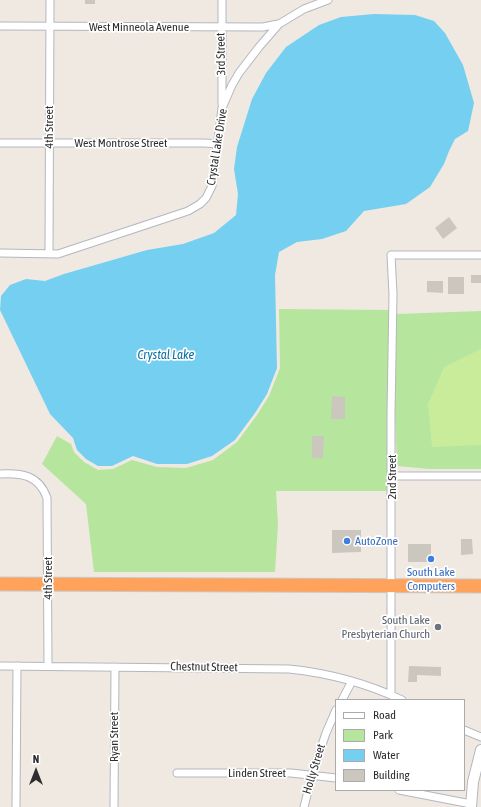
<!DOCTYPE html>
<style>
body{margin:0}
#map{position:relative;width:481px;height:807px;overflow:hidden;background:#efe9e1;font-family:"Asap Condensed",sans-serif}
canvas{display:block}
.legend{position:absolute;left:335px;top:699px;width:130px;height:92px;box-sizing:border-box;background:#fff;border:1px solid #ababab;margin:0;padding:5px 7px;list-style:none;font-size:12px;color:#2e2e2e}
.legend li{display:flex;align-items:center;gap:8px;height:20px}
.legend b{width:20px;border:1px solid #ababab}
.north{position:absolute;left:16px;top:751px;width:40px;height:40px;-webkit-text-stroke:3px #fff;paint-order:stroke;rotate:0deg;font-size:11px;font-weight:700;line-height:16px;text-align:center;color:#2e2e2e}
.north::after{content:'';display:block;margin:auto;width:14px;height:18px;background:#2e2e2e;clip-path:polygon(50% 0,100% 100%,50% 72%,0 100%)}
</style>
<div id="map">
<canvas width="481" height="807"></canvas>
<ul class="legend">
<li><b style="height:5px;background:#fff"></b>Road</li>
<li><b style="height:11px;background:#b6e59e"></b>Park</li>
<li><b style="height:11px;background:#75cff0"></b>Water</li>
<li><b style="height:11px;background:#cbc7bf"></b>Building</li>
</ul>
<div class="north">N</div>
</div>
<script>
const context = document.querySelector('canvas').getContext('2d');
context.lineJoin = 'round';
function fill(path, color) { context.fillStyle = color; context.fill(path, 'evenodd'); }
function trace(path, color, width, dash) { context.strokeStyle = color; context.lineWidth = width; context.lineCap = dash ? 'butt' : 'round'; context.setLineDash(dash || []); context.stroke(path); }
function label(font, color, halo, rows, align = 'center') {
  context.font = font + ' "Asap Condensed",sans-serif'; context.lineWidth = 3.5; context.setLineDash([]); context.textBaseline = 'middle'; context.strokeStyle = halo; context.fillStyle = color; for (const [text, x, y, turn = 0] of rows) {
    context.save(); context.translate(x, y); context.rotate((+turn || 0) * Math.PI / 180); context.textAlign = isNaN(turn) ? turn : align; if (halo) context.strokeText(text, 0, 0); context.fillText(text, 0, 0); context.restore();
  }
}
fill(new Path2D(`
 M279,309l110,1 -1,104v77h-112l2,33 -3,48h-181l-8,-68 -44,-40 15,-28 14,8 3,8 10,10 14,8 15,-1 19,-9 25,7 29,1 27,-8 24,-18 20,-27 12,-19 11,-28z
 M481,311v158h-52l-32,-3 -2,-52 1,-100z`), '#b6e59e');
fill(new Path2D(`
 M481,349v96l-49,2 -4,-43 16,-37z`), '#c9ec9a');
fill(new Path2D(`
 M374,14l41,1 19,6 11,12 18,32 11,38 -6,28 -13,8 -6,12 -5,13 -14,23 -24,17 -42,7 -18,20 -24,8 -25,3 -18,10 -4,23 2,93 -10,26 -12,19 -20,27 -23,16 -25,8h-30l-24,-8 -21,10h-14l-12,-7 -9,-9 -4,-12 -23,-24 -50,-104 1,-14 9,-11 16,-6 19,2 19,-7 83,-24 36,-6 31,-11 22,-18 2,-21 -4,-25 3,-22 15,-48 14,-26 20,-26 33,-22 22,-8z`), '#75cff0');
fill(new Path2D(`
 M85,0h10v4h-10z
 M449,217l8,11 -14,11 -8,-11z
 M471,275h10v8h-10z
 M448,277h16v17h-16z
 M427,281h16v12l-16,-1z
 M332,396l13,1v22h-14z
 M312,436h12l-1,22h-11z
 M332,530h29v22l-29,1z
 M461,539h11l1,15 -12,1z
 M408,544h23v18h-23z
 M409,666l32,1v9l-24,-1v7h-9z`), '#cbc7bf');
const street = new Path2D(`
 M222,0v104
 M0,26l263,1 15,-3
 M0,143h204l14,1
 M0,253l58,1 130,-43 12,-7 6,-6 6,-12 10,-78 10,-23 7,-12 20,-26 20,-23 25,-15 24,-9
 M49,254l1,-254
 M0,474c22,-1 39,1 47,24l1,168
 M392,476h89
 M0,666l289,3c39,4 77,14 113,31
 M391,695v-281l2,-120 -2,-39h90
 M342,700l10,-19
 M464,730l17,7
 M177,773h114l45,5
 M399,790l72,14
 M16,807l1,-141
 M114,807l1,-140
 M304,807l8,-32 14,-42 10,-23`);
const secondary = new Path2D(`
 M471,807l2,-25 8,-32`);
const highway = new Path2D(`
 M0,584l481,2`);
trace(street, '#b4b7c1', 9);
trace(secondary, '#b4b7c1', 12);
trace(highway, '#c9c9c9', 15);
trace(street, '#fff', 7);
trace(secondary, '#fff', 10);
trace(highway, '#ffa35c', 13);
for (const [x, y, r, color] of [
 [347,541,4,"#3f7fe0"],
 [431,559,4,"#3f7fe0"],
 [438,627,4,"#6b7280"]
]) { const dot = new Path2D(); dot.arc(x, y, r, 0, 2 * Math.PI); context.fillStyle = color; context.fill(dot); trace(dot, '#fff', 1.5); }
label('12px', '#2e2e2e', '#fff', [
 ["West Minneola Avenue",139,27],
 ["3rd Street",221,54,-91],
 ["4th Street",49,127,-90],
 ["West Montrose Street",121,143],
 ["Crystal Lake Drive",217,147,-81],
 ["2nd Street",392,477,-90],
 ["4th Street",48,578,-90],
 ["Chestnut Street",204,667,1],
 ["Ryan Street",114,737,-90],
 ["Holly Street",314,769,-73],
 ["Linden Street",257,773]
]);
label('12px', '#366cbe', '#fff', [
 ["AutoZone",355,541],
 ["South Lake",431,572,"center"],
 ["Computers",431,586,"center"]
], 'left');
label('12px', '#5b616d', '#fff', [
 ["South Lake",430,620],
 ["Presbyterian Church",430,634]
], 'right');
label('italic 13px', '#0d6fa3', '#fff', [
 ["Crystal Lake",166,355]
]);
</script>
